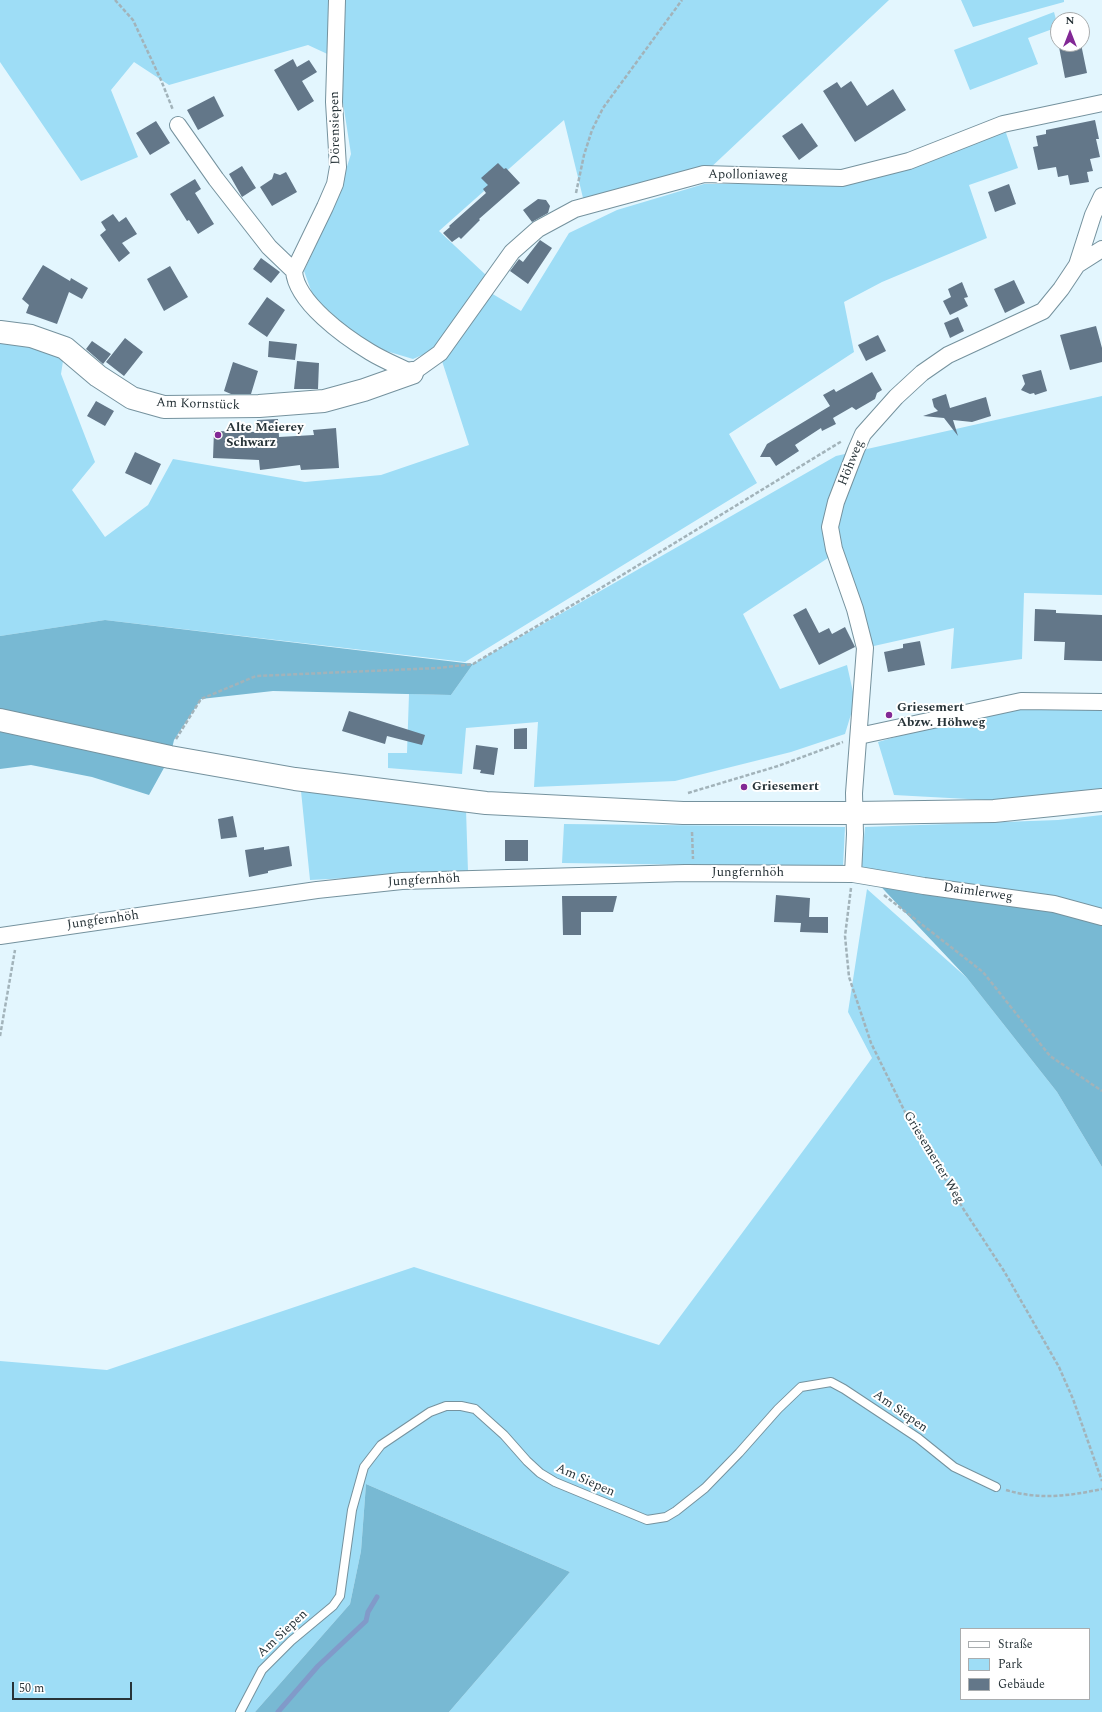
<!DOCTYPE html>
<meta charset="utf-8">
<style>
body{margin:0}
#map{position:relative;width:1102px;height:1712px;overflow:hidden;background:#e3f6fe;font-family:Spectral,serif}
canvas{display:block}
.legend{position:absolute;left:960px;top:1628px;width:130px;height:72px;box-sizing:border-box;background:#fff;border:1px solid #a9adaf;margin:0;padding:5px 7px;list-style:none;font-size:12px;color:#273338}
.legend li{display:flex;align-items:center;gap:8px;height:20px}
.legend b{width:20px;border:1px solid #a9adaf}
.north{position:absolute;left:1050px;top:12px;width:40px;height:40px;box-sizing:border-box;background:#fff;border:1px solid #a9adaf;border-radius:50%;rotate:0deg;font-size:11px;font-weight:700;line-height:16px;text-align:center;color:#273338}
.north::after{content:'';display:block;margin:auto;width:14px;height:18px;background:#822895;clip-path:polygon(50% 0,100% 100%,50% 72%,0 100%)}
.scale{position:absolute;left:12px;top:1682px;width:120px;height:18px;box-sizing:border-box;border:2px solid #273338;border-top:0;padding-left:5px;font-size:12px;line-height:14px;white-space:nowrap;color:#273338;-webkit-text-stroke:3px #fff;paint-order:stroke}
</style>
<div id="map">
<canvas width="1102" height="1712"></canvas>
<ul class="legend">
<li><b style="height:5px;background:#fff"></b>Straße</li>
<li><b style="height:11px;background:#9eddf6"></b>Park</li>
<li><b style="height:11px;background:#637789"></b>Gebäude</li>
</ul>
<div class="north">N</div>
<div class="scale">50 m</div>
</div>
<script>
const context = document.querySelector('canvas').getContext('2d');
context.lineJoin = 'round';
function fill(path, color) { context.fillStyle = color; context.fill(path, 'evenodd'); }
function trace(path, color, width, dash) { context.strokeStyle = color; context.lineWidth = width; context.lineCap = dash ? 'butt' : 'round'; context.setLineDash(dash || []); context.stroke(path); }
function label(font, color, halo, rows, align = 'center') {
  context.font = font + ' Spectral,serif'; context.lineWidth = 4; context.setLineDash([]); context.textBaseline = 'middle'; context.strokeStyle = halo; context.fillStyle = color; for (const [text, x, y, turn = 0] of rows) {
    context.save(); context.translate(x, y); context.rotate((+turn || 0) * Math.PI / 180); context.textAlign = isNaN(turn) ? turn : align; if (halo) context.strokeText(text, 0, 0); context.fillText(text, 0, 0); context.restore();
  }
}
fill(new Path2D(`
 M0,0h889l-182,171 -123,31 -20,-82 -125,111 48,45 -51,73 -23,10 -47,-14 -53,-49 -9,-25 31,-67 16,-50 -15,-96 -28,-13 -139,40 -35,-23 -23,28 27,67 -57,24 -81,-119z
 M961,0h103v2l-91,25z
 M1054,12l4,15 -30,11 10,26 -68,26 -16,-40z
 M1003,124l15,44 -49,17 18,53 -105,44 -38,20 10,50 -125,82 28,49 -292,179 -360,-42 -105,16v-304l65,16 -4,26 34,88 -23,28 33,47 43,-32 25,-46 132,23 76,-7 88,-30 -27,-84 49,-68 30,18 48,-78 48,-23 87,-26h134z
 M1102,396v199l-78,-2 -2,66 -71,10 3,-41 -89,20 -37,-90 -85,56 37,75 67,-24 8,36 -10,33 -54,18 -116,29 -141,6 4,-65 -72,6 -4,46 -74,-6v-15h19l2,-59 42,1 22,-31 363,-208z
 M1021,701l81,1v97l-42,5 -166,-9 -16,-53z
 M301,791l165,18 2,63 -158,8z
 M1102,815v95l-42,-13 -199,-28 4,-42 193,-7z
 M564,824l281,3 -2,40 -281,-4z
 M867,889l100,89 90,114 45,75v545h-653l121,-140 -204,-88 -5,67 -11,53 -95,108h-255v-351l107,9 307,-103 245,78 213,-287 -24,-46zM961,1629h128v70h-128z`), '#9eddf6');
fill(new Path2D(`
 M105,620l368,44 -22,31 -178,-4 -72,8 -27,41 -4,17 -21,38 -57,-18 -61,-12 -31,4v-133z
 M869,874l233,45v248l-45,-75 -90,-114z
 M366,1484l204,88 -121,140h-194l95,-108 11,-53z`), '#78b9d3');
trace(new Path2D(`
 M278,1712l40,-46 48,-45 2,-9 9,-15`), '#819ac9', 5);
fill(new Path2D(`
 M1081,44l6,29 -22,5 -6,-31z
 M293,59l4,8 12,-7 8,12 -15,9 12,20 -16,10 -24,-41z
 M851,81l16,25 26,-17 13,21 -51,32 -32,-51 14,-9 4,6z
 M214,96l10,20 -26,14 -11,-20z
 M1095,120l4,19h-3l4,18 -10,2 3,12 -6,1 2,10 -19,3 -2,-10 -10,2 -2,-10 -18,3 -5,-23 5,-1 -2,-10 10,-2v-4z
 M156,121l14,22 -20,12 -14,-22z
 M802,123l16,23 -19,14 -17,-24z
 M498,163l6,6 2,-1 14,15 -41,36 1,1 -19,19 -2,-2 -7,5 -9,-9 7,-6 -1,-1 37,-33 -3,-4 5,-4 -7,-7z
 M242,166l14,22 -14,9 -13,-23z
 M286,172l11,20 -25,14 -12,-19 12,-8 2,-6 6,2z
 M195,179l6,10 -6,4 19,31 -16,10 -9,-14 -2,1 -17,-27z
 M1009,184l7,20 -21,8 -7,-20z
 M538,199l8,1 4,6 -2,7 -16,9 -9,-12z
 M113,214l6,8 7,-5 11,17 -15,9 8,10 -11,9 -19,-27 6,-5 -5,-8z
 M540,240l12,8 -24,36 -18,-13 9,-12 4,3z
 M261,258l19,14 -9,11 -18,-14z
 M43,265l27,16 1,-3 17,10 -6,11 -13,-7 -12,32 -31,-11 3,-8 -7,-6z
 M170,266l18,31 -24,14 -17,-32z
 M1014,280l11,23 -20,10 -11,-24z
 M962,282l6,15 -4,1 4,8 -18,9 -7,-14 8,-4 -3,-8z
 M267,297l18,13 -18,27 -19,-13z
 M958,317l6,14 -14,7 -6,-15z
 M1096,326l6,22v14l-32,8 -10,-35z
 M878,335l8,16 -20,10 -8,-16z
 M125,338l18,14 -19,24 -18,-14z
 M92,341l19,13 -8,10 -17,-15z
 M269,341l28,3 -2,16 -27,-3z
 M297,361l22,2 -1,26h-24z
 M233,362l25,9 -7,23h-20l-7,-3z
 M1041,370l6,21 -12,4 -1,-2 -4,1 -9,-4 4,-6 -3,-9z
 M872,372l10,18 -5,3 -2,6 -19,11 -4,-3 -19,11 3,6 -14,7 -1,-3 -26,17 4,6 -23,15 -6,-9h-10l7,-13 63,-38 -7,-11 11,-6 2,3z
 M946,394l4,14 36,-11 5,19 -19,6 -19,-2 5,16 -14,-18 -21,-2 15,-5 -4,-4 -2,-8z
 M96,401l18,10 -9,15 -18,-10z
 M278,419l1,18 35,-2 -1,-5 23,-2 3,40 -38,2 -1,-5 -40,5 -1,-10 -46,-2 1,-27 43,1v-12z
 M135,452l26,12 -10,21 -26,-12z
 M806,608l13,25 10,-5 3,6 13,-7 10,20 -36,18 -26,-50z
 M1035,609l21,1v3l46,2v46l-38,-1 1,-18 -31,-1z
 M920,641l5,24 -37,7 -4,-20 19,-4v-4z
 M349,711l76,24 -3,10 -35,-9 -2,8 -43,-13z
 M527,728v21h-13v-20z
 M476,745l22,3 -4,27 -14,-2 1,-3 -8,-1z
 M233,816l4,21 -16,2 -3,-20z
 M505,840h23v21h-23z
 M289,846l3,20 -24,5v2l-19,4 -4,-27 19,-3v3z
 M776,895l34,3 -1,19h19v16l-28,-1 1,-9 -27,-1z
 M562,896h55l-4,16h-32v23h-18z`), '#637789');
const lane = new Path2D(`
 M240,1712l22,-42 29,-29 42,-35 7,-10 12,-86 12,-43 17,-22 49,-33 16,-6h15l14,3 29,26 23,26 13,12 15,9 92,38 19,-3 10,-6 29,-23 34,-35 39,-44 23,-22 30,-5 13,7 74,49 36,29 42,20`);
const street = new Path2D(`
 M337,0l-3,102 4,65 -3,17 -10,23 -31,64c2,31 51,66 76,81 13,8 28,14 42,21l28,-20 72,-101 26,-23 37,-20 129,-35 138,4 67,-17 94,-37 99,-21
 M178,125l38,54 53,68 25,24
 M1077,265l25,-16
 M859,736l162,-35 81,1
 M853,874l2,-40 -1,-41 11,-145 -10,-39 -21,-60 -4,-22 6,-25 20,-52 7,-16 33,-37 26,-24 26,-18 95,-44 18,-22 16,-24 16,-50 9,-19
 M0,936l317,-46 85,-9 283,-8 168,1 71,12 130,18 48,13`);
const secondary = new Path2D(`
 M0,332l31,4 34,12 33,28 34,22 32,9 95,-1 65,-5 40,-11 48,-17`);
const primary = new Path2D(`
 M0,720l170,37 125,22 191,24 197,10h171l140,-2 108,-11`);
trace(lane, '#75929e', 10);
trace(street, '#75929e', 18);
trace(secondary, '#75929e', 24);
trace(primary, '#75929e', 24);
trace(new Path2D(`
 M115,0l18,20 28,60 12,30
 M576,193l8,-38 8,-25 11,-22 79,-108
 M176,739l25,-40 55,-23 182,-8 35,-4 118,-70 251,-153
 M688,793l90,-27 65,-24
 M692,832l1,27
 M851,888l-6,48 4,41 22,66 34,69 59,98 40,61 55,96 14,32 29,82
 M884,895l99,77 67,84 52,35
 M0,1036l15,-86
 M1006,1490c33,10 63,6 96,-1`), '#a2b3ba', 2.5, [4, 2]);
trace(lane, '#fff', 8);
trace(street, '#fff', 16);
trace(secondary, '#fff', 22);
trace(primary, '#fff', 22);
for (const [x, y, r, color] of [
 [218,435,4,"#822895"],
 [889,715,4,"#822895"],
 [744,787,4,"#822895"]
]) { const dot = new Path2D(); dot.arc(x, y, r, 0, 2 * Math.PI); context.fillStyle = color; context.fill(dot); trace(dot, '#fff', 1.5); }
label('13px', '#273338', '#fff', [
 ["Dörensiepen",336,128,-91],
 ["Apolloniaweg",748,176,1],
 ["Am Kornstück",198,405,2],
 ["Höhweg",852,463,-68],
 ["Jungfernhöh",748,873],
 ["Jungfernhöh",424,881,-3],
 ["Daimlerweg",978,893,8],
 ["Jungfernhöh",103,921,-8],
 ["Griesemerter Weg",933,1158,59],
 ["Am Siepen",900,1412,35],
 ["Am Siepen",585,1481,24],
 ["Am Siepen",283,1634,-43]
]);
label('bold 13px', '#273338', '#fff', [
 ["Alte Meierey",226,428],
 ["Schwarz",226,443],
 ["Griesemert",897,708],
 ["Abzw. Höhweg",897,723],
 ["Griesemert",752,787]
], 'left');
</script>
